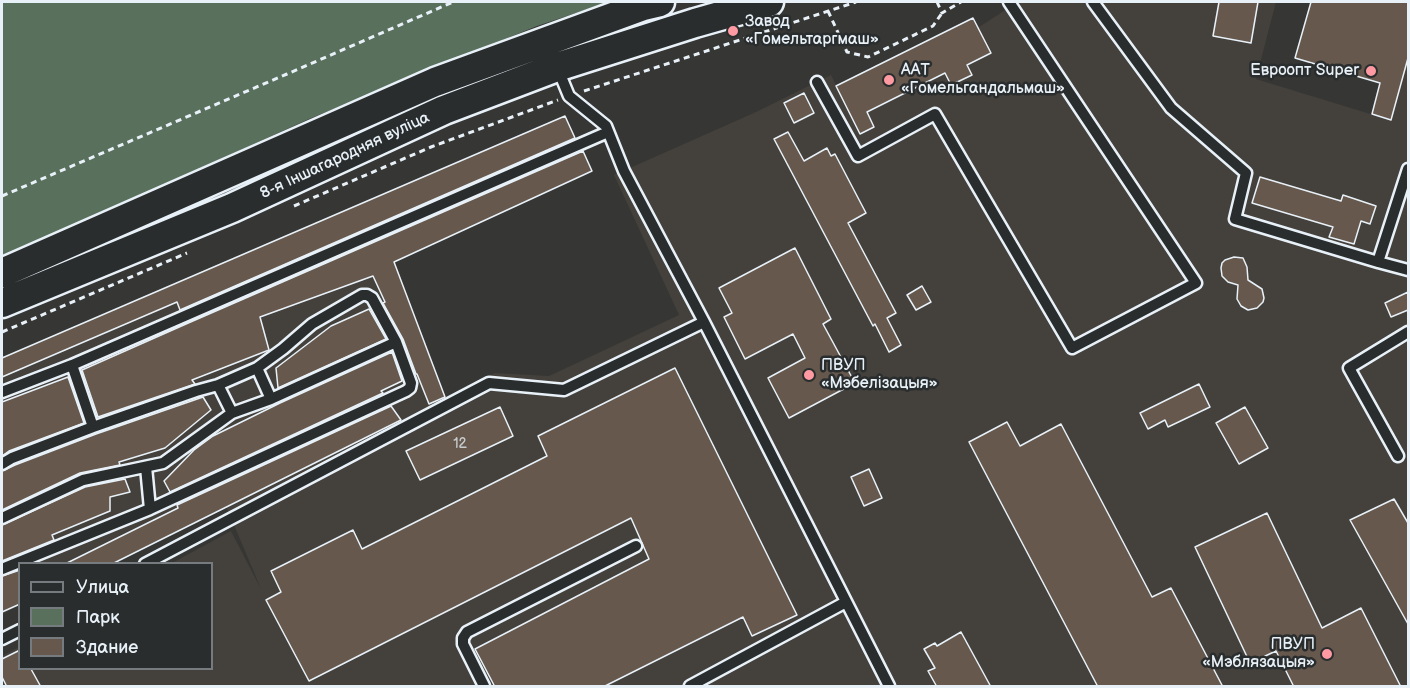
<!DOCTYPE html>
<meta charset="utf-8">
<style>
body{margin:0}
#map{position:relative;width:1410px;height:688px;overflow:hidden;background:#363634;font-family:"Balsamiq Sans",sans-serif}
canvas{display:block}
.frame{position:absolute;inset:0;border:3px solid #e8f1f8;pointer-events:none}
.legend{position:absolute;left:18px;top:562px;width:195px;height:108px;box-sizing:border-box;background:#2a2d2e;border:2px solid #767b7f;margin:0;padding:8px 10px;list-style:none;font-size:18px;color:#e8f1f8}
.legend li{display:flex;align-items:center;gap:12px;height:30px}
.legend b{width:30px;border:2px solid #767b7f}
</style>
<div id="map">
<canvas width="1410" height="688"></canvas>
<div class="frame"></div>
<ul class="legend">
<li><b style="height:8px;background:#2a2d2e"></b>Улица</li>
<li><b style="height:16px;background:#59705d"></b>Парк</li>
<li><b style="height:16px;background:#66584d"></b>Здание</li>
</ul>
</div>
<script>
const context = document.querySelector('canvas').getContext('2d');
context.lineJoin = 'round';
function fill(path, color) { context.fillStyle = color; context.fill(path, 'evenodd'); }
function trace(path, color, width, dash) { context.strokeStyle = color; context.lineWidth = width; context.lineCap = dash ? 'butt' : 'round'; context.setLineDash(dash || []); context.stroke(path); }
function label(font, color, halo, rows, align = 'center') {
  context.font = font + ' "Balsamiq Sans",sans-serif'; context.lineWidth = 5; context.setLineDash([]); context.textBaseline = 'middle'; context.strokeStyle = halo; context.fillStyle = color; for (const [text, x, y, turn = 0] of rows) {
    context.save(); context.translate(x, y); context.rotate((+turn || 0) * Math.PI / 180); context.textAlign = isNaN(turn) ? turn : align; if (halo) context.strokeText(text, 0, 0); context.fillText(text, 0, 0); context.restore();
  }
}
fill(new Path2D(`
 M1018,2h258l-20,77 134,41 18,-62v628h-1406v-30l17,-9 1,21h192v-104l-40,-1 59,-32 30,58 -35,-83 -114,57 -92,1 -1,40 -17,11v-257l563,-242 27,55 -197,91 51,136 49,-25 54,3 130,-61 -65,-140 142,-63 75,-37 5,10 137,-67 6,9z`), '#44403c');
fill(new Path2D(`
 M2,2h607l-72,24 -228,93 -307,139z`), '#59705d');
const building = new Path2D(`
 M1219,2h39l-7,41 -38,-7z
 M1311,2h97v56l-17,62 -19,-6 8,-31 -85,-25z
 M973,18l18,35 -24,12 5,10 -21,10 -6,-12 -78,39 7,15 -14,7 -24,-48z
 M804,93l10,20 -20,10 -10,-20z
 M565,116l10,22 -395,172 -3,-8 -175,75v-19z
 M788,132l16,29 23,-13 4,8 4,-2 31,59 -18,10 48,90 -9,5 14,27 -12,7 -14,-28 -2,2 -99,-187z
 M583,151l9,20 -198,91 51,135 -16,7 -12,-30h-1l-13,-35 -20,-36 2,-1 -12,-26 -113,41 9,33 -77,30 3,4 -97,33 -16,-47 104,-46z
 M1260,177l81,24 2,-6 33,11 -6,18 -9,-3 -7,23 -25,-7 4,-10 -81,-24z
 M795,248l36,71 -8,5 32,59 -66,35 -21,-40 37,-20 -12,-24 -48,25 -21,-42 8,-4 -13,-25z
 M1234,257l9,1 4,9 1,13 14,9 2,9 -1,4 -6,6 -9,2 -7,-4 -4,-7 1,-14 -10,-3 -6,-6 -1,-8 1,-5 3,-3z
 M922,286l9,16 -15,8 -9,-15z
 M1408,292v18l-17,7 -6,-14z
 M369,309l17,30 -108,49 -2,-20 55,-42z
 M392,352l10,29 -21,10 2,2 -213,99 -6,-11 30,-31 19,-14 67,-33z
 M675,368l122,247 -45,21 -9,-19 -140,70h-108l-20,-38 174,-90 -18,-41 -322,163 -43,-81 15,-8 -10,-21 82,-41 9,19 185,-93 -9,-20z
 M68,377l16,46 -75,28 -7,5v-54z
 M1199,384l11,23 -42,20 -3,-7 -17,9 -8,-16z
 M203,397l8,13 -46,38 -46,14 1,3 -40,8 -78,37v-39l13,-6 81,-31z
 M391,406l10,14 -289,144h-47l113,-56 -1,-3z
 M500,407l13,29 -93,44 -14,-29z
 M1245,407l23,41 -29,16 -23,-41z
 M1007,422l13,24 41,-22 91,173 19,-9 52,99h-125l-129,-245z
 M869,469l13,29 -18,8 -13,-29z
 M125,479l5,13 -20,5v14l-58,24 2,5 -52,21v-36l83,-38z
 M1394,499l14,24v101l-58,-104z
 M1267,513l55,115 39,-20 40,79h-107l-18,-36 -26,12 -55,-116z
 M20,570v34l-18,8v-36z
 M961,632l30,55h-54l-9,-16 7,-3 -11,-19 11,-6 2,3z
 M20,650v19h11l10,18h-34l-5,-10v-18z`);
fill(building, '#66584d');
trace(building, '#e8f1f8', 1.5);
const service = new Path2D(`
 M1093,2l78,106 75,65 -11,46 143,43 30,8
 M557,67l12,29 37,30 18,45 80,151 185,364
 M817,82l41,74 77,-42 137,234 124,-65 -187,-281
 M1378,262l30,-93
 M72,365l21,62
 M257,368l14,31
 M218,385l14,28
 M2,392l70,-27 536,-233
 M1398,456l-49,-88 59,-36
 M2,464l10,-6 81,-31 103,-36 22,-6 39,-17 26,-19 29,-25 50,-29h5l5,3 24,44 15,41 -1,5 -4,3 -256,118 -148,60
 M146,467l4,42
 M2,518l81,-38 80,-17 69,-50 39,-14 125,-57
 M145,564l344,-181 75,7 140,-68
 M2,639l18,-9
 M484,686l-21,-42v-6l4,-6 169,-86
 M690,686l156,-84`);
const secondary = new Path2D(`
 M2,273l433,-191 208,-76 17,-4
 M2,303l230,-95 212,-98 113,-43 138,-44 74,-21`);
trace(service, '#e8f1f8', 15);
trace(secondary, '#e8f1f8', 33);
trace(new Path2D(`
 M937,2l5,11 19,-11
 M828,11l19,41 21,5 65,-31 9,-13
 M584,91l272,-89
 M2,196l285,-122 166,-72
 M294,206l137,-59 127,-47
 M2,332l185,-79`), '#e8f1f8', 3, [6, 4.5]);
trace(service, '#2a2d2e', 10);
trace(secondary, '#2a2d2e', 28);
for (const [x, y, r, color] of [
 [733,31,6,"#ff9aa2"],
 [1371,71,6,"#ff9aa2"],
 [889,80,6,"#ff9aa2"],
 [809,375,6,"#ff9aa2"],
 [1327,654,6,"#ff9aa2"]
]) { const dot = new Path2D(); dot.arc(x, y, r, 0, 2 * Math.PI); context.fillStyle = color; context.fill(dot); trace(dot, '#2a2d2e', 2); }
label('14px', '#c8cbcd', null, [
 ["12",460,444]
]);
label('16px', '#e8f1f8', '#2a2d2e', [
 ["Завод",745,22],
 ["«Гомельтаргмаш»",745,40],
 ["ААТ",901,71],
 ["«Гомельгандальмаш»",901,89],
 ["Евроопт Super",1359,71,"right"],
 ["ПВУП",821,366],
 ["«Мэбелізацыя»",821,384],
 ["ПВУП",1315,645,"right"],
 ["«Мэблязацыя»",1315,663,"right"]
], 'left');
label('16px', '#e8f1f8', '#2a2d2e', [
 ["8-я Іншагародняя вуліца",345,156,-25]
]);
</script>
